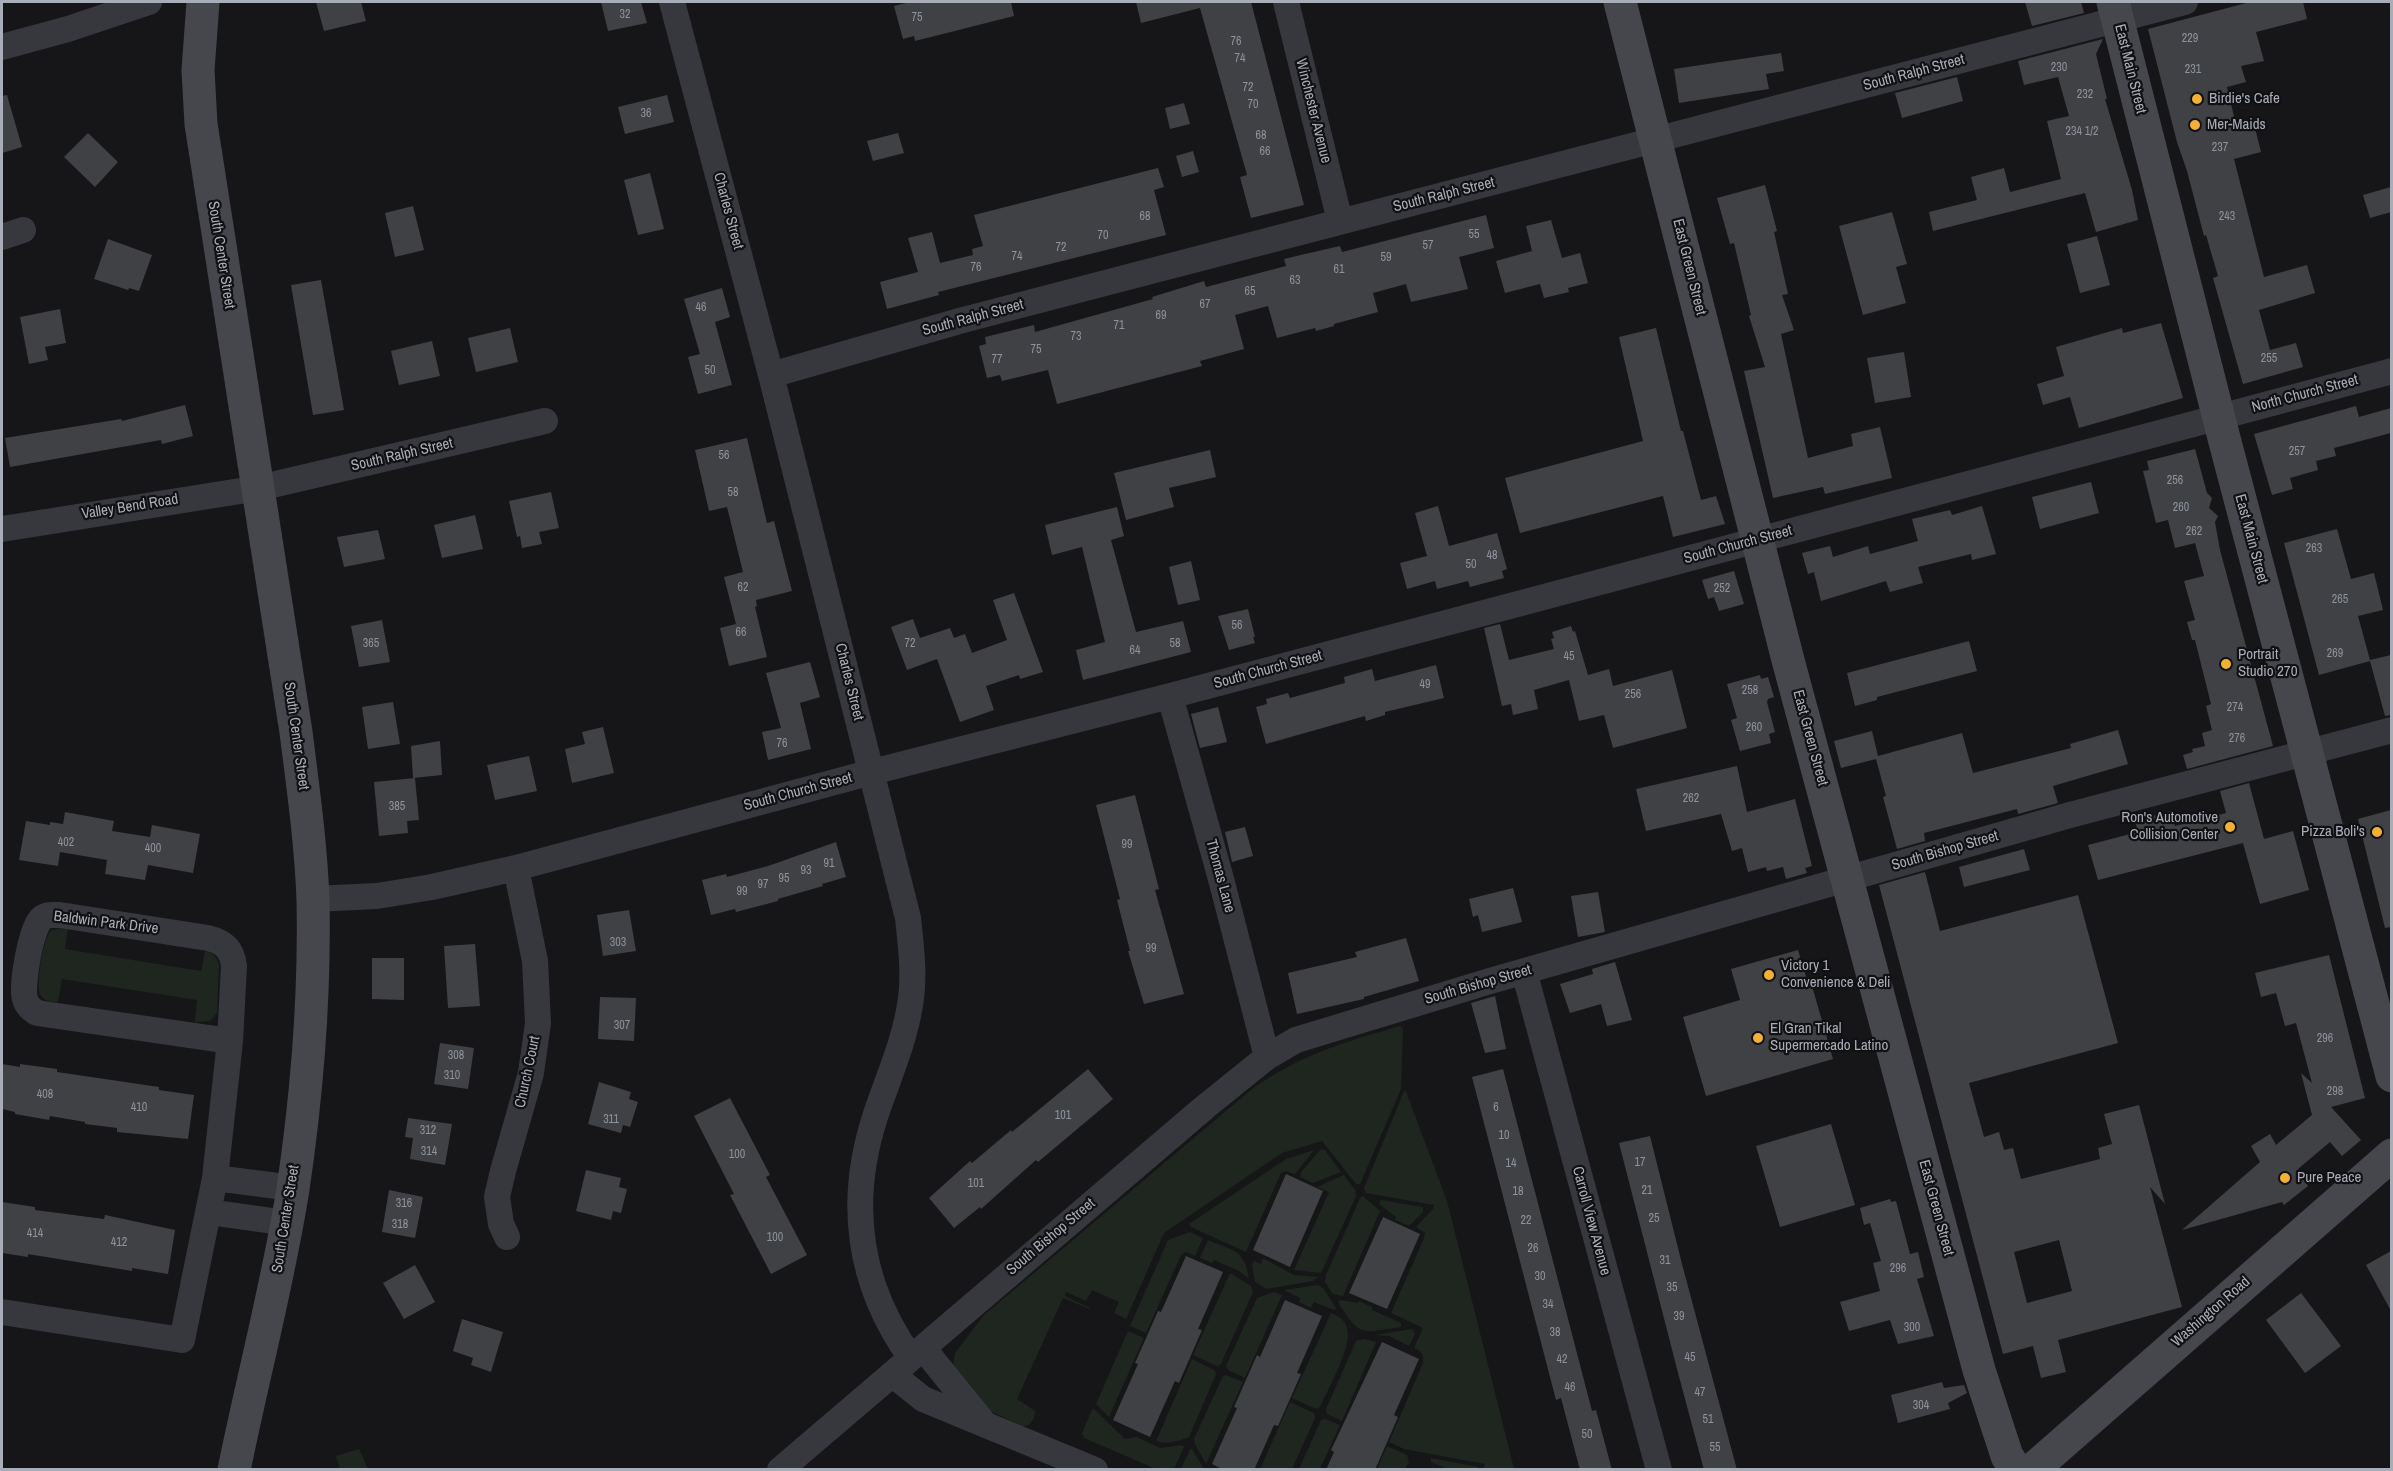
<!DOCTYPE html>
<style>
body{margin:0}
#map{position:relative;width:2393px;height:1471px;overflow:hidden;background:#161618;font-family:"Archivo Narrow",sans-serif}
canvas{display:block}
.frame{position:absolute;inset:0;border:3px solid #a8adb8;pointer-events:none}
</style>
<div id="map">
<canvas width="2393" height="1471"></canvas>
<div class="frame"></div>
</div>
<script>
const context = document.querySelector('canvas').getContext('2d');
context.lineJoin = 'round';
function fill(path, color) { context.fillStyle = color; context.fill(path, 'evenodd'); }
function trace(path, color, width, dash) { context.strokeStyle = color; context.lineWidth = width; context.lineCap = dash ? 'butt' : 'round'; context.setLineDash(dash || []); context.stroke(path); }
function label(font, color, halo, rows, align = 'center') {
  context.font = font + ' "Archivo Narrow",sans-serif'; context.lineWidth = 4.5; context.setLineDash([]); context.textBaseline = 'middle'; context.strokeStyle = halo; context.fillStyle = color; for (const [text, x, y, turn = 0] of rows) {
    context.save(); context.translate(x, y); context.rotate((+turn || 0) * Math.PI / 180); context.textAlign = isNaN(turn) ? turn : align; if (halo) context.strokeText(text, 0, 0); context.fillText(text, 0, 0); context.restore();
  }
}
fill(new Path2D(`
 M60,928l8,1 -3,20 136,22 4,-20c8,1 11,5 14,13l-2,49 -7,8 -15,1 2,-22 -135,-21 -4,23c-6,0 -14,-1 -17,-6 -7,-9 3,-57 9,-65z
 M1400,1026l3,3 -2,60 -41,95h-4l-34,-43 -40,12 -118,80 -38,86 -12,-6 5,-11 -27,-12 -6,11 -20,-9 -1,4 25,12v1l-27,-11 -46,101 18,12c0,7 -4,16 -13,15l-34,-16 -31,-35 -4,-10 2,-12 28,-37 269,-227c48,-34 92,-47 148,-63z
 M1405,1089l42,112 67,268h-31l2,-5 -81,-15 -15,-7 34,-79c1,-8 -1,-12 -9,-15l9,-20 -32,-15 33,-75 1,-5 -9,-6 17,-18 1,-4 -68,-12 -2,-5z
 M1321,1149l4,1 16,22 -28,11 -13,-6 2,-6z
 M1314,1150l-19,24 -9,-3 -5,2 -35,79 -55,-25 -2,-3 97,-65z
 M1344,1175l11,15 1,6 -35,77 -27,-3 35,-78 -12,-5z
 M1363,1196l17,15 -37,85 -10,-2 -8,-12 1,-7 34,-77z
 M1381,1200l42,7v5l-14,14 -14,-6 1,-3 -17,-13z
 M1190,1232l13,6 -8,18 -9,-4 -5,3 -35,78 -16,-7 38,-86z
 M1208,1240c25,11 37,9 41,39l-10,-8 -25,-11 -2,3 -12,-5z
 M1263,1258l31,17 25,2 -6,4 -47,8 -11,-7 -3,-17 2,-4 7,3z
 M1230,1273l21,13 2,6 -32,72 -4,2 -24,-11z
 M1318,1285l5,3 13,20 -2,2 -20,-8 -3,6 -12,-6 1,-4 -16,-8z
 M1274,1292l8,3 -37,83 -17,-8 -2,-4 31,-68z
 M1340,1300l18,3 1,-2 13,6v3l29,13v4c-40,5 -40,12 -63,-25z
 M1331,1313c7,3 14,6 16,15 6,17 -19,61 -27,79l-4,2 -24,-11z
 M1412,1329l3,5 -6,12 -20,-10 -14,-1z
 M1128,1331l16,7 -35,79 -13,-13z
 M1363,1339l13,3 -34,79 -15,-7 -1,-5 30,-68z
 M1192,1359l22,11 2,4 -27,63c-8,4 -25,8 -33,4z
 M1226,1375l17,7 -37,82 -11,-20 -1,-5 29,-63z
 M1290,1402l24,11 1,5 -23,51h-32z
 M1093,1408l32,31 12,-2 23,11 22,-3 2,2 -10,22h-18l-72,-31 -2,-5z
 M1325,1419l15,6 -20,44h-21l22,-49z
 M1387,1446l20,9 2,7 -4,7h-28z
 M359,1449l9,20h-28l-4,-13z
 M1190,1449h2l12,20h-23z
 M1431,1458l48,9 -2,2h-30l-16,-7z`), '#1e261f');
fill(new Path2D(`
 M316,2h45l5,19 -42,10z
 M601,2h40l6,21 -39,8z
 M910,2h101l3,14 -99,25 -1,-5 -11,3 -9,-33z
 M1136,2h115l53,203 -53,13 -11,-41 7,-2 -47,-167 -59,15z
 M2025,2h56l3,11 -52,13z
 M2250,2h53l4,17 -51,13 8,29 -23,5 5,16 -19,5 10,42 17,-5 7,28 -27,7 30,118 43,-12 8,28 -56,17 11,40 26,-7 7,24 -60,17 -30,-106 5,-2 -12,-41 -2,1 -17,-65 -10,-29 -29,-113z
 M2103,39l-7,15 11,45h-2l27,91 6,30 -42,12 -11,-39 -152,38 -4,-19 48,-12 -6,-23 33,-9 6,24 51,-13 -14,-58 22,-5 -11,-39 -34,8 -6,-24z
 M1781,53l3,18 -18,3 3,15 -90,14 -5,-34z
 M1957,77l6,24 -61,17 -7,-25z
 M7,95l15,52 -20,6v-57z
 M667,95l7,27 -49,12 -7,-27z
 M1184,103l6,21 -20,5 -5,-21z
 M88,133l30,29 -23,25 -31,-30z
 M898,133l6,20 -31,8 -6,-20z
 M1193,151l6,21 -17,5 -6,-21z
 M1158,168l6,19 -10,3 12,45 -228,57 1,3 -52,14 -7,-27 38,-10 -10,-34 24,-6 8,31 33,-8 -1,-6 11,-3 -9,-31z
 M650,173l14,56 -26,6 -14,-55z
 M1765,185l12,46 -3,1 14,62 -6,1 12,35 -13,4 27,124 45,-12 -2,-12 29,-7 12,51 -67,16 -2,-7 -50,11 -29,-127 21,-4 -16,-51 2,-1 -17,-72 -4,1 -13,-46z
 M2391,187v25l-21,6 -7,-23z
 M413,206l11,44 -29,7 -10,-44z
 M1892,212l15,52 -11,3 10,36 -43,12 -24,-89z
 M1486,215l8,33 -35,9 9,32 -57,13 -5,-18 -33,9 5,19 -44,12v2l-18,5 -1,-3 -38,10 -9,-32 -33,9 9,34 -44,12 2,5 -145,38 -9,-34 -46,11 -2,-6 -13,3 -8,-32 7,-2 -1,-7 49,-12 1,7 118,-33 -1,-2 52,-16 2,6 80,-21 -2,-7 21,-5 35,-8 2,6z
 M1551,220l11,38 18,-5 8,30 -20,5 1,4 -25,6 -4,-14 -35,9 -9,-32 36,-10 -6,-25z
 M2097,236l13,49 -30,8 -13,-49z
 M108,239l44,16 -13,36 -10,-3 -1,2 -34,-11z
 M321,280l23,130 -31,5 -22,-130z
 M722,288l8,29 -15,5 17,63 -34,9 -10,-37 12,-3 -16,-55z
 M60,309l6,34 -21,4 3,13 -19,4 -9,-47z
 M2161,323l22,75 -104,30 -9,-31 -27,8 -6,-21 27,-8 -8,-29 66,-19 1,5z
 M510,328l8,34 -42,10 -8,-34z
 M1656,328l25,103h2l18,69 15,-4 9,28 -52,13 -10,-41 -143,37 -15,-55 138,-37 -24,-104z
 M432,341l8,35 -41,9 -8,-34z
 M1904,352l7,45 -36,6 -8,-45z
 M185,405l8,31 -31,8 -1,-4 -151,27 -5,-29 116,-19 1,2z
 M2356,406l3,11 32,-9v25l-57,15 2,8 -20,5 2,9 -28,8 3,11 -21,6 -18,-61z
 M747,438l20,85 7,-2 18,70 -36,9 1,6 -2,1 12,50 -38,9 -9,-38 16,-4 -12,-47 19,-5 -16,-65 -18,4 -14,-61z
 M2195,449l12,44 5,5 -3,10 9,8 -3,6 5,28 53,196 -86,23 -4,-14 10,-3 -1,-3 13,-3 -3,-13 10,-3 -6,-24 5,-2 -16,-64h-3l-5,-18 8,-2 -11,-39 20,-5 -9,-33 -20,5 -7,-28 -12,3 -13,-52 6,-1 -2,-9z
 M1210,450l6,27 -47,11 5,19 -48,13 -12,-47z
 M2091,482l8,31 -59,16 -8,-32z
 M551,492l8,36 -20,4 3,12 -20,4 -2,-12 -3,1 -8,-36z
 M1438,506l11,40 48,-13 10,36 -5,2 2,7 -34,9 -2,-6 -31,8 -2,-8 -28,8 -7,-26 27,-7 -12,-43z
 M1982,506l14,48 -24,6 -1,-6 -53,13 5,16 -33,9 -4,-11 -65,20 -7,-29 -6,2 -6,-21 28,-7 3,11 35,-11 2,8 48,-13 -6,-22 38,-9 2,5z
 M1117,507l7,29 -13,4 25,92 47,-11 8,31 -108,28 -7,-30 29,-8 -8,-33 -15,-62 -30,8 -7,-30z
 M475,515l8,34 -41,9 -8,-33z
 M2337,529l14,50 23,-6 9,37 -25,6 12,44 21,-5v60l-6,1 -15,-55 -51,14 -35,-132z
 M378,530l7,29 -41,8 -7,-30z
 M1191,561l9,39 -22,5 -9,-38z
 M1734,571l10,33 -25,7 -5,-14 -6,2 -6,-19z
 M1014,593l29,79 -23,7 -1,-4 -33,11 8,24 -34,12 -23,-63 -30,11 -16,-43 22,-8 7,19 30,-10 4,10 11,-4 7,19 35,-13 -14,-40z
 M1248,609l7,28h-2l2,6 -26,7 -11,-34z
 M382,620l8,42 -31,5 -8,-41z
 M1500,624l9,36 45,-11 -3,-10 3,-1 -2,-6 19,-6 2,6 2,-1 13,44 21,-6 4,17 59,-16 15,58 -74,20 -9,-33 -25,6 -10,-41 -35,10 4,19 -25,6 -2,-11 -9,2 -18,-78z
 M1969,641l8,30 -100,26v3l-22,6 -8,-33z
 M810,662l10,35 -20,6 11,46 -43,11 -6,-28 19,-4 -15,-55z
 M1436,665l8,33 -59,14v3l-19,6 -1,-5 -99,28 -10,-37 11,-3 -1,-5 22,-6 2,5 55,-15 -1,-6 28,-8 3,12z
 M1760,675l1,4 7,-2 6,20 -6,2 -1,3 8,30 -6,2 2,9 -31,8 -9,-31 6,-2 -10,-34z
 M393,702l7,42 -32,5 -6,-42z
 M1218,707l9,35 -27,6 -9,-34z
 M603,727l11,46 -42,10 -7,-34 20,-5 -3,-12z
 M2118,730l10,34 -75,22 5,17 -40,11 -1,-5 -93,24 1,8 -28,8 -14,-52 3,-1 -10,-37 -35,9 -7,-27 38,-10 6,25 84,-23 11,40 98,-25 -1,-4z
 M440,741l2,34 -29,3 -2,-32z
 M529,756l8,35 -42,9 -8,-35z
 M1737,766l10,46 48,-13 17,67 -7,2 2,5 -21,6 -3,-12 -16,4 -1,-4 -18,5 -6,-24 -10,3 -11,-37 -75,17 -10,-42z
 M415,778l4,42 -12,1 1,12 -29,3 -5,-54z
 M2249,783l15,56 29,-8 16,59 -49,14 -17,-61 -145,37 -10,-35 50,-13 -3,-11 36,-10 4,15 51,-13 -6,-22z
 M1135,795l24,94 -4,1 29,104 -40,10 -16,-53h2l-13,-51 3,-1 -24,-94z
 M2391,810v117l-6,1 -27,-109z
 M65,812l49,9 -2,10 38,6 2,-12 48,9 -7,39 -45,-8 -3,15 -40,-6 2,-14 -47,-8 -2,14 -39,-6 7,-39 24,4v-3l13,2z
 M1245,827l8,29 -21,6 -7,-30z
 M836,842l10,35 -24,7 1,2 -45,13v2l-42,11 -1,-3 -24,6 -9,-35 24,-6 1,3 41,-11z
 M2024,849l6,21 -66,17 -5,-20z
 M1925,872l15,59 138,-36 40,148 -149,40 15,54 15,-5 5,18 9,-2 8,31 79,-20 -2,-11 14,-4 -8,-30 35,-9 26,99 -15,-17 32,120 -124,33 8,32 -25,6 -8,-32 -30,8 -124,-469zM2059,1240l13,51 -45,12 -13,-51z
 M1513,888l9,34 -40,10 -4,-17 -5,2 -4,-18z
 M1598,892l7,40 -27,5 -7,-41z
 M629,910l7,41 -33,5 -6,-41z
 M1406,938l13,43 -55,16v2l-67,15 -9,-41 69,-16 -2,-5z
 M475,944l5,62 -32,2 -4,-62z
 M1798,950l9,30 3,-1 23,80 -127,37 -23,-79 57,-17 -9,-31z
 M2329,955l36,143 -34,9 30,33 -19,16 -12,-14 -32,27 10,17 -24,19 -2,-3 -100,28 78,-68 -9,-16 19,-12 6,11 36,-30 -11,-42 11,10 -16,-60 -11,3 -9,-33 -15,4 -6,-24z
 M372,958h32v42l-32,-1z
 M1615,962l17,58 -25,6 -6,-22 -31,9 -10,-29 33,-10 -1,-5z
 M1495,996l11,53 -21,4 -14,-50z
 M600,997l36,1 -2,43 -36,-2z
 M440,1043l34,5 -6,41 -34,-5z
 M2,1064l18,3v-3l37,5v3l102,15v3l35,5 -6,44 -71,-7v-4l-32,-4v-2l-35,-6 -1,4 -34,-6v-2l-13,-3z
 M1088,1069l25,30 -75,63 -2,-2 -55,49 -1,-2 -26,21 -25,-30 41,-37 2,2 39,-33 1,2z
 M1503,1069l89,342 4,-1 16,60h-32l-19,-72 -5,2 -84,-323z
 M599,1082l32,10 -2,7 9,3 -8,25 -7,-2 -2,8 -33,-9z
 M730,1098l40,77 -4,2 41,78 -36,19 -41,-79 4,-1 -40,-78z
 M408,1118l44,6 -7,41 -35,-6 3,-21 -8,-1z
 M1831,1124l24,81 -75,22 -24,-81z
 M1650,1136l32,128 55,206h-33l-27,-101 -58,-226z
 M586,1170l35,8 -2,9 8,2 -6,24 -8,-2 -2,9 -35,-9z
 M1286,1174l37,17 -33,76 -37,-17z
 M389,1190l34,7 -8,41 -33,-6z
 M1890,1199l1,3 5,-1 14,53 8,-2 6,25 -7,2 17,57 -36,8 -8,-24 -41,11 -9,-29 40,-11 -7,-28 8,-2 -11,-38 -6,2 -4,-17z
 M2,1202l33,5v3l69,9 1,-4 70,15 -7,44 -36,-6v3l-104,-17v3l-26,-4z
 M1383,1217l37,17 -33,75 -38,-16z
 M2391,1251v60l-25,-46z
 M1186,1256l37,16 -25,57 4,1 -23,53 -4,-2 -25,56 -37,-17 25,-56 -3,-1 23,-52 3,1z
 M415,1265l20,37 -31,17 -21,-36z
 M2301,1293l40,53 -36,27 -39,-53z
 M1285,1300l37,16 -25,57 4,1 -23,52 -4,-1 -20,45h-30l-12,-6 25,-56 -3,-1 23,-52 3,2z
 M462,1319l41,13 -12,40 -20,-7 2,-7 -20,-7z
 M1382,1342l37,17 -25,56 4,2 -23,53h-49l8,-18 -3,-2z
 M1942,1382l2,6 20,-3 3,8 -19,10 2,6 -52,14 -7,-28z`), '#404145');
trace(new Path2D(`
 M672,2l99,373 137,543c3,28 7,58 2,87 -6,38 -22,73 -34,109 -29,87 -18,170 35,244
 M1286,2l54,219
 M2,47l66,-18 81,-27
 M2,237l21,-7
 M771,375l192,-55 1222,-318
 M2,529l257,-41 286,-67
 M1170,696l51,183 46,178
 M313,899l64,-3 55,-9 84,-19 356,-96 298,-76 359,-95 863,-230
 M1524,971l135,499
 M215,1178l78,10
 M209,1212l78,11
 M507,1237l-6,-13 -4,-27 6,-26 28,-98 7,-50 -3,-62 -19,-93
 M2,1312l180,28 33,-162 15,-137 4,-75c-2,-17 -10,-24 -26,-28l-148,-23c-6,0 -13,-1 -18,3 -11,8 -21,68 -17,81 2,7 6,10 12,14l193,28
 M923,1348l60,74
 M892,1374l31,25 172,71
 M780,1470l425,-363 62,-50 29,-17 194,-59 580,-166 322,-85`), '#37383d', 26);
trace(new Path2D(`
 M203,2l-5,68 3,54 95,608c7,56 15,112 17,168 2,96 -6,194 -20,289 -15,95 -40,187 -59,281
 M1620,2l168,658 191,710 28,86 9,14
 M2113,2l111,436 168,638
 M2032,1470l360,-315`), '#45474d', 33);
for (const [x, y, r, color] of [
 [2197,99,6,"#f2b134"],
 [2195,125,6,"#f2b134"],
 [2226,664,6,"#f2b134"],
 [2230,827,6,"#f2b134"],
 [2377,832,6,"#f2b134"],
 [1769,975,6,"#f2b134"],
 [1758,1038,6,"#f2b134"],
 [2285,1178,6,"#f2b134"]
]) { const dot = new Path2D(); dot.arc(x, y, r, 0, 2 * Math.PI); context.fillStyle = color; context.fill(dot); trace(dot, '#111113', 2); }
label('12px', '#8e929b', null, [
 ["32",625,15],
 ["75",917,18],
 ["229",2190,39],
 ["76",1236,42],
 ["74",1240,59],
 ["230",2059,68],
 ["231",2193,70],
 ["72",1248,88],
 ["232",2085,95],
 ["70",1253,105],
 ["36",646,114],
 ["234 1/2",2082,132],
 ["68",1261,136],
 ["237",2220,148],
 ["66",1265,152],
 ["68",1145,217],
 ["243",2227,217],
 ["55",1474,235],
 ["70",1103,236],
 ["57",1428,246],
 ["72",1061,248],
 ["74",1017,257],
 ["59",1386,258],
 ["76",976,268],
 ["61",1339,270],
 ["63",1295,281],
 ["65",1250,292],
 ["67",1205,305],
 ["46",701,308],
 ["69",1161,316],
 ["71",1119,326],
 ["73",1076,337],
 ["75",1036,350],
 ["255",2269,359],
 ["77",997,360],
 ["50",710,371],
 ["257",2297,452],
 ["56",724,456],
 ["256",2175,481],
 ["58",733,493],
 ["260",2181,508],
 ["262",2194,532],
 ["263",2314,549],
 ["48",1492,556],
 ["50",1471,565],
 ["62",743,588],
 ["252",1722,589],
 ["265",2340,600],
 ["56",1237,626],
 ["66",741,633],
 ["365",371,644],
 ["72",910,644],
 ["58",1175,644],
 ["64",1135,651],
 ["269",2335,654],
 ["45",1569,657],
 ["49",1425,685],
 ["258",1750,691],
 ["256",1633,695],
 ["274",2235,708],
 ["260",1754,728],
 ["276",2237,739],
 ["76",782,744],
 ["262",1691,799],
 ["385",397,807],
 ["402",66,843],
 ["99",1127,845],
 ["400",153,849],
 ["91",829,864],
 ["93",806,871],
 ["95",784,879],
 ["97",763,885],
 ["99",742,892],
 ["303",618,943],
 ["99",1151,949],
 ["307",622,1026],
 ["296",2325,1039],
 ["308",456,1056],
 ["310",452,1076],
 ["298",2335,1092],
 ["408",45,1095],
 ["410",139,1108],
 ["6",1496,1108],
 ["101",1063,1116],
 ["311",611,1120],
 ["312",428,1131],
 ["10",1504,1136],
 ["314",429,1152],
 ["100",737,1155],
 ["17",1640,1163],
 ["14",1511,1164],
 ["101",976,1184],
 ["21",1647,1191],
 ["18",1518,1192],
 ["316",404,1204],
 ["25",1654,1219],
 ["22",1526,1221],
 ["318",400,1225],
 ["414",35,1234],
 ["100",775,1238],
 ["412",119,1243],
 ["26",1533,1249],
 ["31",1665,1261],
 ["296",1898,1269],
 ["30",1540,1277],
 ["35",1672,1288],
 ["34",1548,1305],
 ["39",1679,1317],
 ["300",1912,1328],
 ["38",1555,1333],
 ["45",1690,1358],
 ["42",1562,1360],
 ["46",1570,1388],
 ["47",1700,1393],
 ["304",1921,1406],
 ["51",1708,1420],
 ["50",1587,1435],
 ["55",1715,1448]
]);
label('15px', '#a8adb8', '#111113', [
 ["East Main Street",2130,69,76],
 ["South Ralph Street",1914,73,-15],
 ["Winchester Avenue",1313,111,76],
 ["South Ralph Street",1444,195,-14],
 ["Charles Street",728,211,75],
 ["South Center Street",221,255,81],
 ["East Green Street",1689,267,76],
 ["South Ralph Street",973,318,-15],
 ["North Church Street",2305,394,-15],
 ["South Ralph Street",402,455,-13],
 ["Valley Bend Road",130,507,-9],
 ["East Main Street",2251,539,75],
 ["South Church Street",1738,545,-15],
 ["South Church Street",1268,670,-15],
 ["Charles Street",849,682,76],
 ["South Center Street",296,736,82],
 ["East Green Street",1810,738,75],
 ["South Church Street",798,792,-15],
 ["South Bishop Street",1945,851,-16],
 ["Thomas Lane",1220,876,75],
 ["Baldwin Park Drive",106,923,7],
 ["South Bishop Street",1478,985,-16],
 ["Church Court",528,1072,-78],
 ["East Green Street",1936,1208,75],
 ["South Center Street",286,1219,-81],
 ["Carroll View Avenue",1591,1221,75],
 ["South Bishop Street",1051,1237,-40],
 ["Washington Road",2211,1312,-41]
]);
label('15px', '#a8adb8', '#111113', [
 ["Birdie's Cafe",2209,99],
 ["Mer-Maids",2207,125],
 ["Portrait",2238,655],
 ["Studio 270",2238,672],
 ["Ron's Automotive",2218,818,"right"],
 ["Collision Center",2218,835,"right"],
 ["Pizza Boli's",2365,832,"right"],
 ["Victory 1",1781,966],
 ["Convenience & Deli",1781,983],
 ["El Gran Tikal",1770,1029],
 ["Supermercado Latino",1770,1046],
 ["Pure Peace",2297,1178]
], 'left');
</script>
